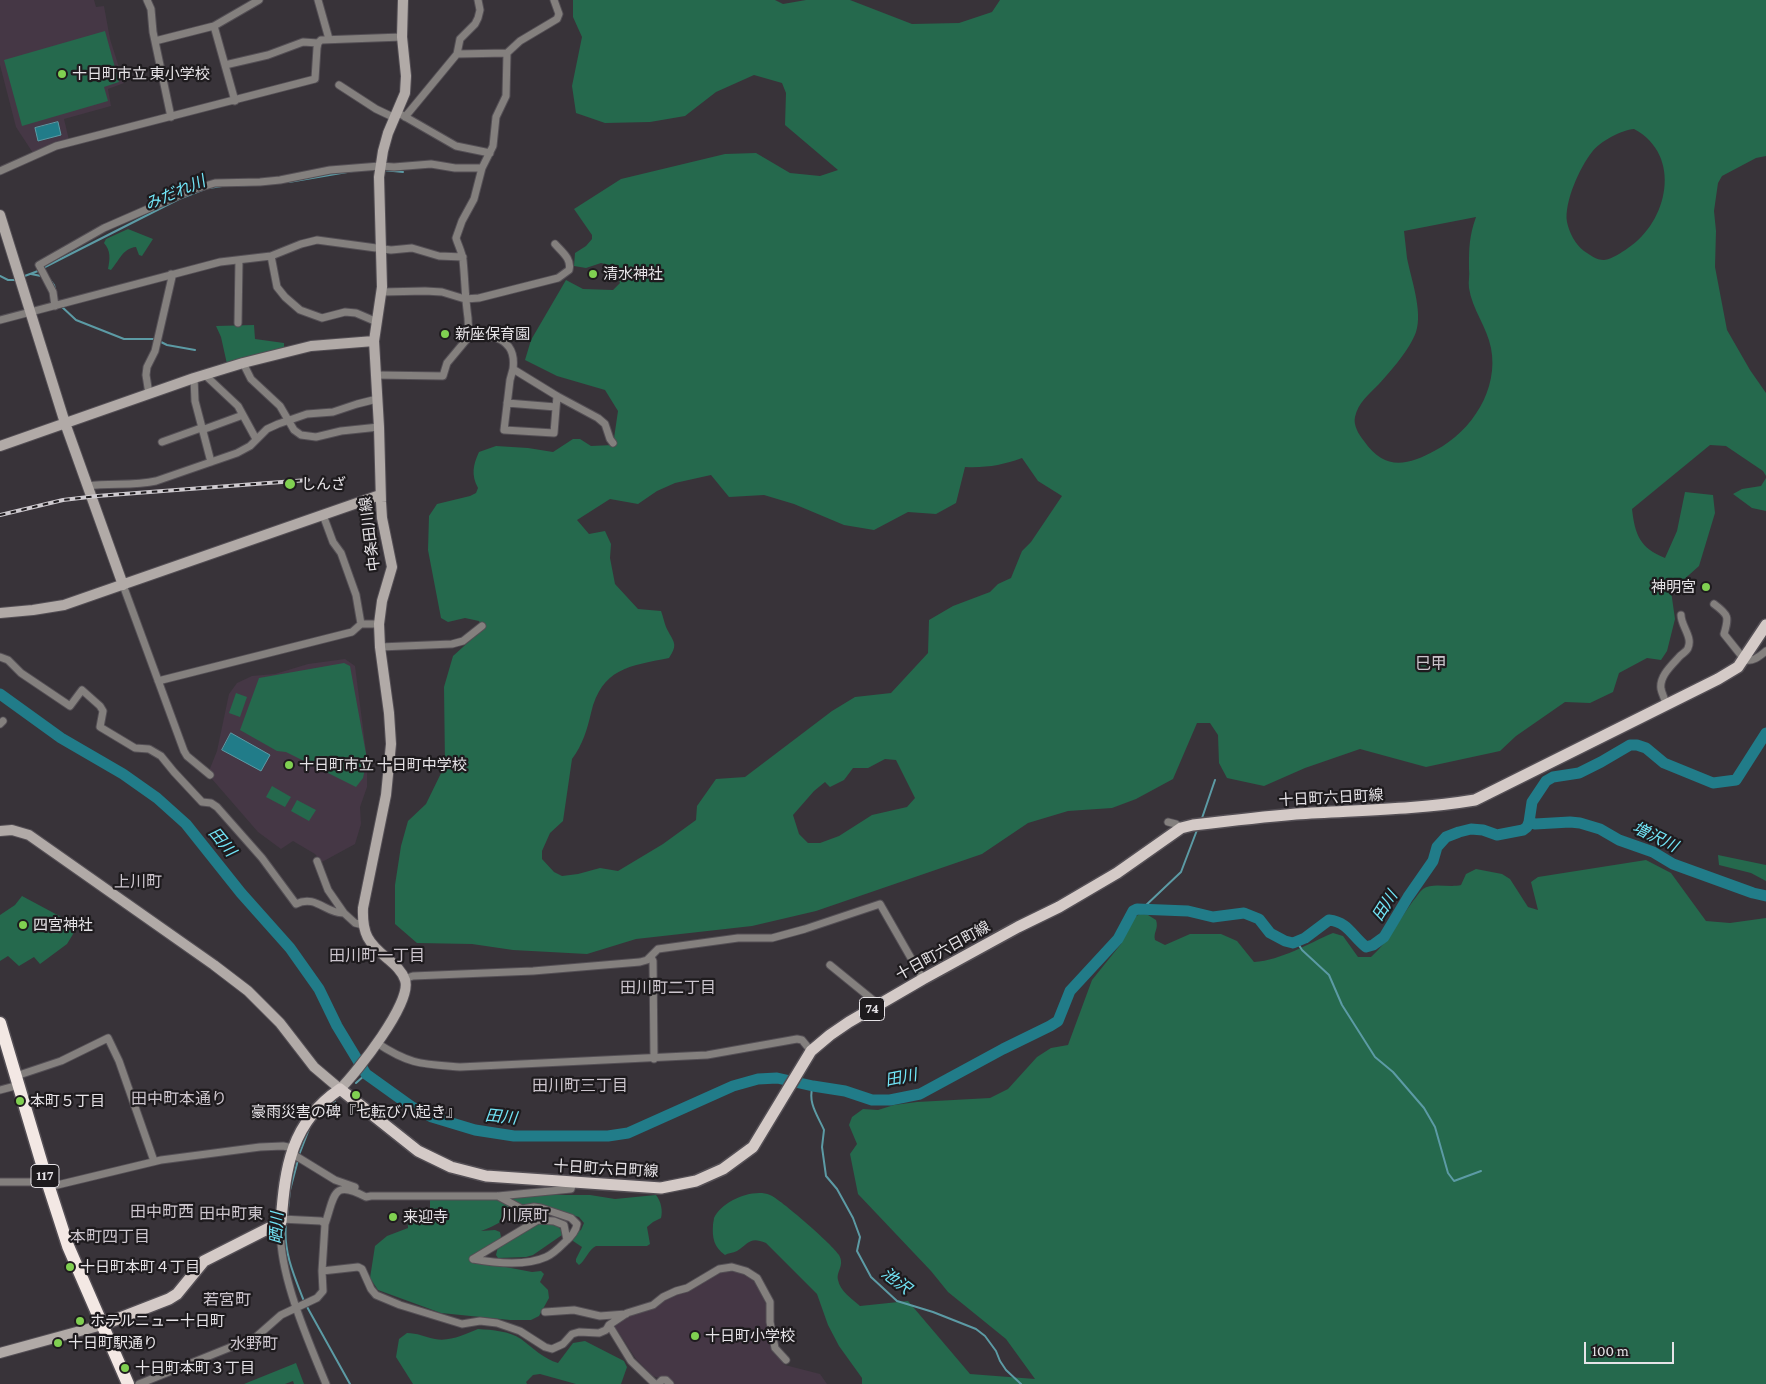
<!DOCTYPE html>
<meta charset="utf-8">
<style>
body{margin:0}
#map{position:relative;width:1766px;height:1384px;overflow:hidden;background:#383339;font-family:"Crimson Pro",serif}
canvas{display:block}
.scale{position:absolute;left:1584px;top:1342px;width:90px;height:22px;box-sizing:border-box;border:2px solid #e6e3e7;border-top:0;padding-left:6px;font-size:15px;line-height:18px;white-space:nowrap;color:#e6e3e7;-webkit-text-stroke:4px #1e1b1e;paint-order:stroke}
</style>
<div id="map">
<canvas width="1766" height="1384"></canvas>
<div class="scale">100 m</div>
</div>
<script>
const context = document.querySelector('canvas').getContext('2d');
context.lineJoin = 'round';
function fill(path, color) { context.fillStyle = color; context.fill(path, 'evenodd'); }
function trace(path, color, width, dash) { context.strokeStyle = color; context.lineWidth = width; context.lineCap = dash ? 'butt' : 'round'; context.setLineDash(dash || []); context.stroke(path); }
function label(font, color, halo, rows, align = 'center') {
  context.font = font + ' "Crimson Pro","Noto Sans JP",serif'; context.lineWidth = 4.5; context.setLineDash([]); context.textBaseline = 'middle'; context.strokeStyle = halo; context.fillStyle = color; for (const [text, x, y, turn = 0] of rows) {
    context.save(); context.translate(x, y); context.rotate((+turn || 0) * Math.PI / 180); context.textAlign = isNaN(turn) ? turn : align; if (halo) context.strokeText(text, 0, 0); context.fillText(text, 0, 0); context.restore();
  }
}
fill(new Path2D(`
 M0,0h94l2,7 8,-1 6,33 14,44 -16,6 3,17 -47,13 5,21 -36,13 -17,-26 -16,-62z
 M345,659l10,7 12,93v28l-7,20 1,17 -6,20 -33,18 -7,-8 -22,-13 -12,8 -23,-17 -46,-53 2,-5 -5,-3 8,-20 12,-57 8,-11 15,-7 23,-2 33,-10z
 M736,1271l18,8 12,25 3,40 16,21 35,9 7,10h-155l-2,-2 -17,-6 -17,-17 -21,-32 1,-4 47,-25 13,-5 14,-3 30,-18z`), '#453745');
fill(new Path2D(`
 M573,0h202l8,4 23,-4h44l62,24 47,-1 33,-11 8,-12h766v156l-10,2 -34,18 -4,7 -4,28 2,20 -1,36 12,63 23,40 16,23v83l-3,-5 -37,-25 -16,-1 -78,64c3,26 8,39 33,49l12,-27 8,-39 28,3 2,18 -16,53 -28,25 4,28 -8,32 -6,9 -14,-2 -28,15 -6,19 -23,11 -25,-1 -49,34 -16,15 -74,16 -66,-18 -55,19 -41,18 -37,-8 -8,-15 -1,-28 -8,-12h-13l-24,56 -37,20 -24,9 -44,3 -40,12 -46,31 -166,57 -64,15 -116,13 -49,15 -74,-4 -41,-6 -55,-1 -22,-19v-39l6,-39 7,-25 18,-17 19,-39 -1,-78 9,-31 30,-27 -4,-8 -14,-3 -17,4 -7,-4 -13,-68 1,-34 8,-12 33,-8 6,-3 2,-5c-7,-13 -5,-23 1,-36l17,-6 32,2 25,4 20,-13h7l11,7 22,-1 5,-34 -13,-21 -48,-14 -32,-16 6,-20 35,-60 17,9 30,1 7,-7 -7,-17 -12,-3 -15,5 -12,-2 1,-13 11,-7 6,-7v-4l-18,-26 47,-30 104,-25 31,-1 34,20 30,3 18,-6 -53,-45 1,-32 -4,-10 -28,-8 -38,17 -31,24 -35,6 -45,1 -29,-10 -4,-27 10,-49 -9,-20zM1634,129c49,26 34,93 -6,119 -7,5 -16,11 -24,12 -8,0 -14,-5 -20,-9 -9,-7 -15,-19 -17,-29 -3,-20 13,-55 25,-70 8,-11 30,-22 42,-23zM1476,217c-7,20 -7,31 -7,52 1,6 -1,12 0,19 3,21 18,39 22,60 8,41 -19,83 -55,102 -29,16 -51,21 -72,-9 -5,-6 -11,-16 -9,-24 3,-14 14,-23 24,-33 12,-13 31,-35 37,-52 7,-21 -5,-53 -9,-74 -1,-9 -2,-18 -3,-27zM1022,458l16,23 24,15 -31,46 -9,9 -11,27 -13,6 -8,8 -37,14 -24,14 -1,33 -37,40 -36,4 -23,14 -87,66 -29,2 -19,27 -1,14 -33,24 -45,27 -18,-3 -22,6 -16,2 -8,-4 -12,-13v-8l8,-18 13,-12 9,-62c11,-15 15,-29 19,-46 11,-45 38,-47 78,-55 10,-15 4,-16 -3,-31 -2,-5 -3,-11 -5,-16l-23,-2 -23,-25 -5,-26 1,-14 -6,-13 -16,3 -12,-14 33,-21 28,5 19,-13 18,-8 36,-8 18,22 35,-2 30,9 50,21 30,5 34,-18 28,2 20,-11 9,-36c21,1 38,-2 57,-9zM885,759l11,1 19,38 -8,9 -35,8 -33,21 -19,7h-12l-9,-9 -6,-19 21,-24 11,-9 5,5 14,-7 9,-12h15z
 M105,31l14,51 -15,5 4,14 -86,25 -18,-66z
 M128,229l25,10 -11,17 -3,-1 -3,-8c-13,1 -17,14 -25,23l-3,-1c2,-10 3,-18 -4,-26l2,-4z
 M254,325l1,14 29,4v5l-57,16 -6,-27 -5,-11z
 M1766,478v33l-14,-3 -19,-14 9,-5 19,-3z
 M344,663l6,3 17,93 -4,19 -7,9 -70,-35 -9,-1 -37,-21 19,-52z
 M236,693l11,4 -7,20 -11,-4z
 M272,786l19,11 -6,10 -19,-10z
 M297,800l19,10 -7,11 -18,-10z
 M1718,855l48,10v16l-15,-8 -32,-8z
 M1646,860l25,13 35,48 24,2 36,-5v466h-904v-6l-23,-32 -11,-21 -11,-31 -51,-51c-16,-7 -17,0 -29,8 -4,2 -9,2 -12,4 -11,-8 -13,-17 -12,-30 0,-1 1,-6 1,-7 8,-17 39,-30 56,-23 9,3 64,51 69,60 6,11 -3,16 -1,25 2,11 14,19 22,26l48,-5 62,73 65,5 -29,-40 -58,-47 -17,-21 -73,-77 -8,-40 7,-10 -8,-19 3,-8 11,-8 15,1 16,-5 23,-3 73,-4 18,-9 29,-32 14,-9 17,-3 24,-65 29,-36 12,-26 7,-4 8,1 8,5c3,9 -3,12 -1,20l10,5 25,-11h31l16,7 17,21c28,-2 53,-18 79,-29l10,3 15,21h13c18,-16 28,-37 42,-56 3,-3 6,-9 10,-12 9,-7 26,-1 38,-4l5,-11 10,-5 26,5 8,5 18,28 10,3 -7,-28 7,-5z
 M22,896l56,30 -11,18 -27,20 -6,-7 -15,9 -11,-10 -8,5v-46l15,-10z
 M497,1195h93l25,4 41,-4c5,6 7,16 5,23l-8,4 -6,5 3,17 -3,2h-51c-8,4 -10,14 -17,19l-3,-3v-3l6,-12 -12,-8 1,-3 10,-6 3,-7 -5,-6 -41,-12 -19,1c-9,12 -24,20 -38,25l14,-1 5,2 1,5 -10,13 -9,4 -3,8 53,10 9,-1 3,3 -4,8 8,8 1,8 -10,18 -8,4h-21l-69,-7 -63,-23 -8,-12 5,-32 12,-10 21,-8 -1,-19 23,-1v-8l38,-1z
 M538,1222l17,1 7,8v4l-29,20 -7,2 -28,1 -2,-3 2,-8z
 M478,1329c15,1 31,2 43,10 12,9 23,20 37,24l15,-20 12,-2 39,20 3,6 -6,17h-45l-36,-10 -7,1 -7,7 1,2h-114l-17,-27 3,-18 8,-6c10,0 18,4 28,6 15,3 30,-5 43,-10z
 M296,1363l8,21h-10l-1,-3 -8,3h-41z`), '#25694d');
const water = new Path2D(`
 M58,122l3,13 -23,6 -3,-13z
 M231,733l39,22 -9,16 -39,-21z`);
fill(water, '#217c89');
trace(water, '#5c9ba5', 1);
trace(new Path2D(`
 M383,170l20,2
 M289,182l64,-11
 M231,186l38,-2
 M209,188l13,-2
 M43,268l136,-69 26,-10
 M31,274l10,2
 M0,276l8,4h7
 M22,277l16,-6
 M48,277l6,8 2,8
 M61,306l15,14 48,19h31
 M159,341l8,4 28,5
 M1201,821l14,-41
 M1143,908l38,-36 16,-42
 M1297,942l5,8 27,25 13,30 33,52 18,15 31,36 11,19 13,46 6,8 27,-10
 M356,1083l10,-9
 M813,1086c-6,16 5,30 11,44l-2,17 4,29 11,13 16,29 7,19 -3,14 14,26 26,24 36,11 43,17 9,7 11,15 4,10 6,9 15,14
 M319,1116l16,-14
 M299,1155l10,-26
 M287,1217l3,-27 8,-30
 M286,1224c-3,27 8,52 18,77
 M306,1305l44,79`), '#5c9ba5', 2);
trace(new Path2D(`
 M0,694l61,44 62,36 34,24 29,26 55,69 49,55 29,41 18,37 29,48 46,33 20,10 43,13 39,6h94l20,-3 105,-47 25,-7 19,-1 36,8 32,5 27,9h18l30,-6 83,-45 47,-23 8,-5 12,-30 48,-52 15,-28 4,-2 51,2 25,6 31,-4 15,6 11,14 15,8 8,2 12,-5 24,-18c19,2 23,16 37,27l7,-2 11,-8 24,-40 25,-36 4,-14 9,-10 13,-5 12,-3 12,1 14,5 26,-5 4,-3 2,-5 3,-20 14,-21 7,-4 26,-4 22,-11 29,-17h7l9,3 18,15 49,20 23,-3 30,-47
 M1529,822l6,2 35,-2 10,1 20,6 19,11 34,12 20,12 80,29 13,3`), '#217c89', 11);
const street = new Path2D(`
 M147,0l4,9 2,23 18,85
 M318,0l11,39
 M554,0l5,14 -2,5 -37,22 -13,12 -1,43 -10,21 -3,29 -11,22 -8,31 -12,22 -6,17c2,7 6,14 7,22 2,19 2,38 5,58 0,4 0,11 3,15 9,10 24,-4 38,14 5,7 5,14 4,22l44,27 41,22 7,6 5,15 3,4
 M214,26l21,75
 M155,41l59,-15 45,-26
 M457,54l50,-1
 M225,65l43,-10 35,-13 15,1
 M339,85l37,24 19,9
 M402,115l54,31 34,7
 M405,117l52,-63 3,-15 15,-15 3,-6 2,-8 -2,-10
 M0,171l56,-25 259,-67 2,-31 1,-5 3,-3 81,-3
 M271,256l6,31 8,10 15,13 22,8 23,-6 11,1 21,9
 M382,292l43,-1 17,1 23,7 14,-1 79,-20 11,-8c3,-11 -7,-18 -14,-26
 M55,306l-2,-14 -14,-27 65,-37 87,-38 24,-7 45,-1 20,-2 50,-10 50,-4 14,1 37,-3 24,4h27
 M0,320l220,-58 51,-6 30,-12 16,-4 74,10 21,-2 27,8 24,1
 M238,323l1,-63
 M243,363l8,16 29,27 14,24 7,5 15,2 25,-6 38,-4
 M513,369l-3,11 -6,50 50,3 3,-37
 M205,375l33,31 18,33
 M376,375l67,1 4,-13 25,-30
 M194,378l1,23 16,61
 M149,394l-3,-19 1,-8 8,-16 17,-74 -1,-3
 M507,403l49,4
 M202,430l41,-15
 M162,442l39,-14
 M88,486c23,-3 46,0 68,-5l81,-28 13,-7 17,-17 11,-5 29,-10 26,-2 24,-8 20,-5
 M323,515l10,27 8,11 15,42 5,29
 M123,585l61,166 3,5 23,19
 M1714,604c15,11 15,13 10,30l20,25c8,4 16,-3 22,-8
 M380,647l72,-3 11,-3 19,-15
 M0,657l8,3 13,13 49,33 12,-16 18,16 3,5 -3,16 35,21 14,1 12,7 13,16 28,30 9,1 6,4 45,51 34,46c20,-10 30,10 48,9l11,10 8,2
 M158,681l194,-49 9,-8h18
 M1666,704c-1,-5 -4,-10 -5,-15 -2,-13 11,-24 19,-33 2,-2 7,-5 8,-8 5,-11 -7,-22 -7,-33
 M0,724l3,-3
 M1168,822l8,2 5,4
 M317,861l11,29 16,23
 M651,957l2,4 1,98
 M830,965l43,35 4,6
 M404,979l9,-3 120,-5 107,-9 7,-2 11,-11 80,-11h34l33,-9 75,-25 43,75
 M377,1043c33,22 46,21 83,24l247,-12 90,-16 5,1 9,11
 M16,1076l45,-15 47,-23 11,23 35,100
 M0,1090l19,-5
 M291,1153l44,27 20,7
 M0,1182h39l8,-1
 M49,1187l112,-27 99,-13 23,-1 10,2
 M281,1219l40,2 4,3 -3,47
 M281,1222c-5,47 27,118 45,162
 M325,1224c10,-29 7,-45 41,-27l5,-1h127l73,-7 2,-7
 M473,1259c22,4 53,7 73,-2 7,-3 13,-9 18,-14 6,-5 12,-11 13,-19l-6,-6 -30,-10 -7,-1 -12,2 -24,-13
 M473,1259l65,-39 16,1 10,4 3,15
 M545,1312l29,-2 26,6 26,-2
 M609,1325l22,36 24,23
 M139,1384l117,-47 25,-22 36,-17 6,-7 -1,-20 36,-4 4,2 9,20 5,6 24,10 62,19 18,-3 17,2 23,8 25,16 7,2 11,-5 9,-10 7,-2 20,1 7,-3 3,-5 18,-12 26,-8 10,-8 13,-6 11,-3 32,-19 13,-2 14,4 11,7 13,24v20l5,26 11,12
 M658,1384l4,-4h4l4,4`);
const secondary = new Path2D(`
 M0,215l65,208 58,162
 M0,446l194,-68 49,-15 68,-17 63,-5
 M0,613l33,-3 31,-5 316,-110
 M0,831l12,-1 17,5 185,130 34,26 32,32 34,44 26,22c16,-16 73,-87 65,-109 -3,-9 -10,-15 -17,-21 -20,-16 -26,-25 -25,-51l23,-113 5,-51 -2,-31 -9,-66 -1,-23 3,-23 10,-34 -10,-49 -1,-16 -2,-75 -5,-86 8,-54 -3,-110 4,-26 5,-18 17,-40 1,-17 -4,-39 1,-37
 M0,1353l102,-28`);
const primary = new Path2D(`
 M102,1325l67,-26 8,-5 27,-33 77,-39c4,-54 10,-100 59,-133l78,62 33,16 35,9 175,12 35,-7 27,-12 30,-22 58,-96 19,-16 19,-13 74,-43 95,-52 41,-20 58,-34 64,-45 12,-3c34,-4 69,-8 103,-11 60,-4 119,-4 179,-14l243,-121 20,-12 28,-42`);
const highway = new Path2D(`
 M0,1023l47,158 21,65 60,138`);
trace(street, '#544f55', 9);
trace(secondary, '#544f55', 12);
trace(primary, '#544f55', 14);
trace(highway, '#544f55', 15);
trace(street, '#84807e', 7);
trace(secondary, '#b1aaa7', 10);
trace(primary, '#d4cac7', 11);
trace(highway, '#f3e8e4', 12);
const rail = new Path2D(`
 M0,515l63,-15 34,-4 211,-16`);
trace(rail, '#cecacf', 4);
trace(rail, '#1e1b1e', 2, [5.5]);
for (const [x, y, r, color] of [
 [62,74,5,"#80d051"],
 [593,274,5,"#80d051"],
 [445,334,5,"#80d051"],
 [290,484,6,"#80d051"],
 [1706,587,5,"#80d051"],
 [289,765,5,"#80d051"],
 [23,925,5,"#80d051"],
 [356,1095,5,"#80d051"],
 [20,1101,5,"#80d051"],
 [393,1217,5,"#80d051"],
 [70,1267,5,"#80d051"],
 [80,1321,5,"#80d051"],
 [695,1336,5,"#80d051"],
 [58,1343,5,"#80d051"],
 [125,1368,5,"#80d051"]
]) { const dot = new Path2D(); dot.arc(x, y, r, 0, 2 * Math.PI); context.fillStyle = color; context.fill(dot); trace(dot, '#1e1b1e', 2); }
for (const [x, y, w] of [
 [872,1009,25],
 [45,1176,28]
]) { const box = new Path2D(); box.roundRect(x - w / 2, y - 11.5, w, 23, 4); context.fillStyle = '#1e1b1e'; context.fill(box); trace(box, '#e6e3e7', 1); }
label('bold 14px', '#e6e3e7', null, [
 ["74",872,1009],
 ["117",45,1176]
]);
label('15px', '#e6e3e7', '#1e1b1e', [
 ["十日町市立 東小学校",72,74],
 ["清水神社",603,274],
 ["新座保育園",455,334],
 ["しんざ",301,484],
 ["神明宮",1696,587,"right"],
 ["十日町市立 十日町中学校",299,765],
 ["四宮神社",33,925],
 ["本町５丁目",30,1101],
 ["豪雨災害の碑『七転び八起き』",356,1112,"center"],
 ["来迎寺",403,1217],
 ["十日町本町４丁目",80,1267],
 ["ホテルニュー十日町",90,1321],
 ["十日町小学校",705,1336],
 ["十日町駅通り",68,1343],
 ["十日町本町３丁目",135,1368]
], 'left');
label('15px', '#e6e3e7', '#1e1b1e', [
 ["中条田川線",370,534,-97],
 ["十日町六日町線",1331,798,-3],
 ["十日町六日町線",943,951,-29],
 ["十日町六日町線",606,1169,3]
]);
label('italic 16px', '#72e6f8', '#1e1b1e', [
 ["みだれ川",175,193,-23],
 ["増沢川",1655,837,26],
 ["田川",222,842,50],
 ["田川",1385,906,-57],
 ["田川",901,1078,-11],
 ["田川",501,1117,6],
 ["晒川",277,1228,-88],
 ["池沢",896,1281,38]
]);
label('16px', '#ccc5cd', '#1e1b1e', [
 ["巳甲",1431,664],
 ["上川町",138,882],
 ["田川町一丁目",377,956],
 ["田川町二丁目",668,988],
 ["田川町三丁目",580,1086],
 ["田中町本通り",179,1099],
 ["田中町西",162,1212],
 ["田中町東",231,1214],
 ["川原町",525,1216],
 ["本町四丁目",110,1237],
 ["若宮町",227,1300],
 ["水野町",254,1344]
]);
</script>
